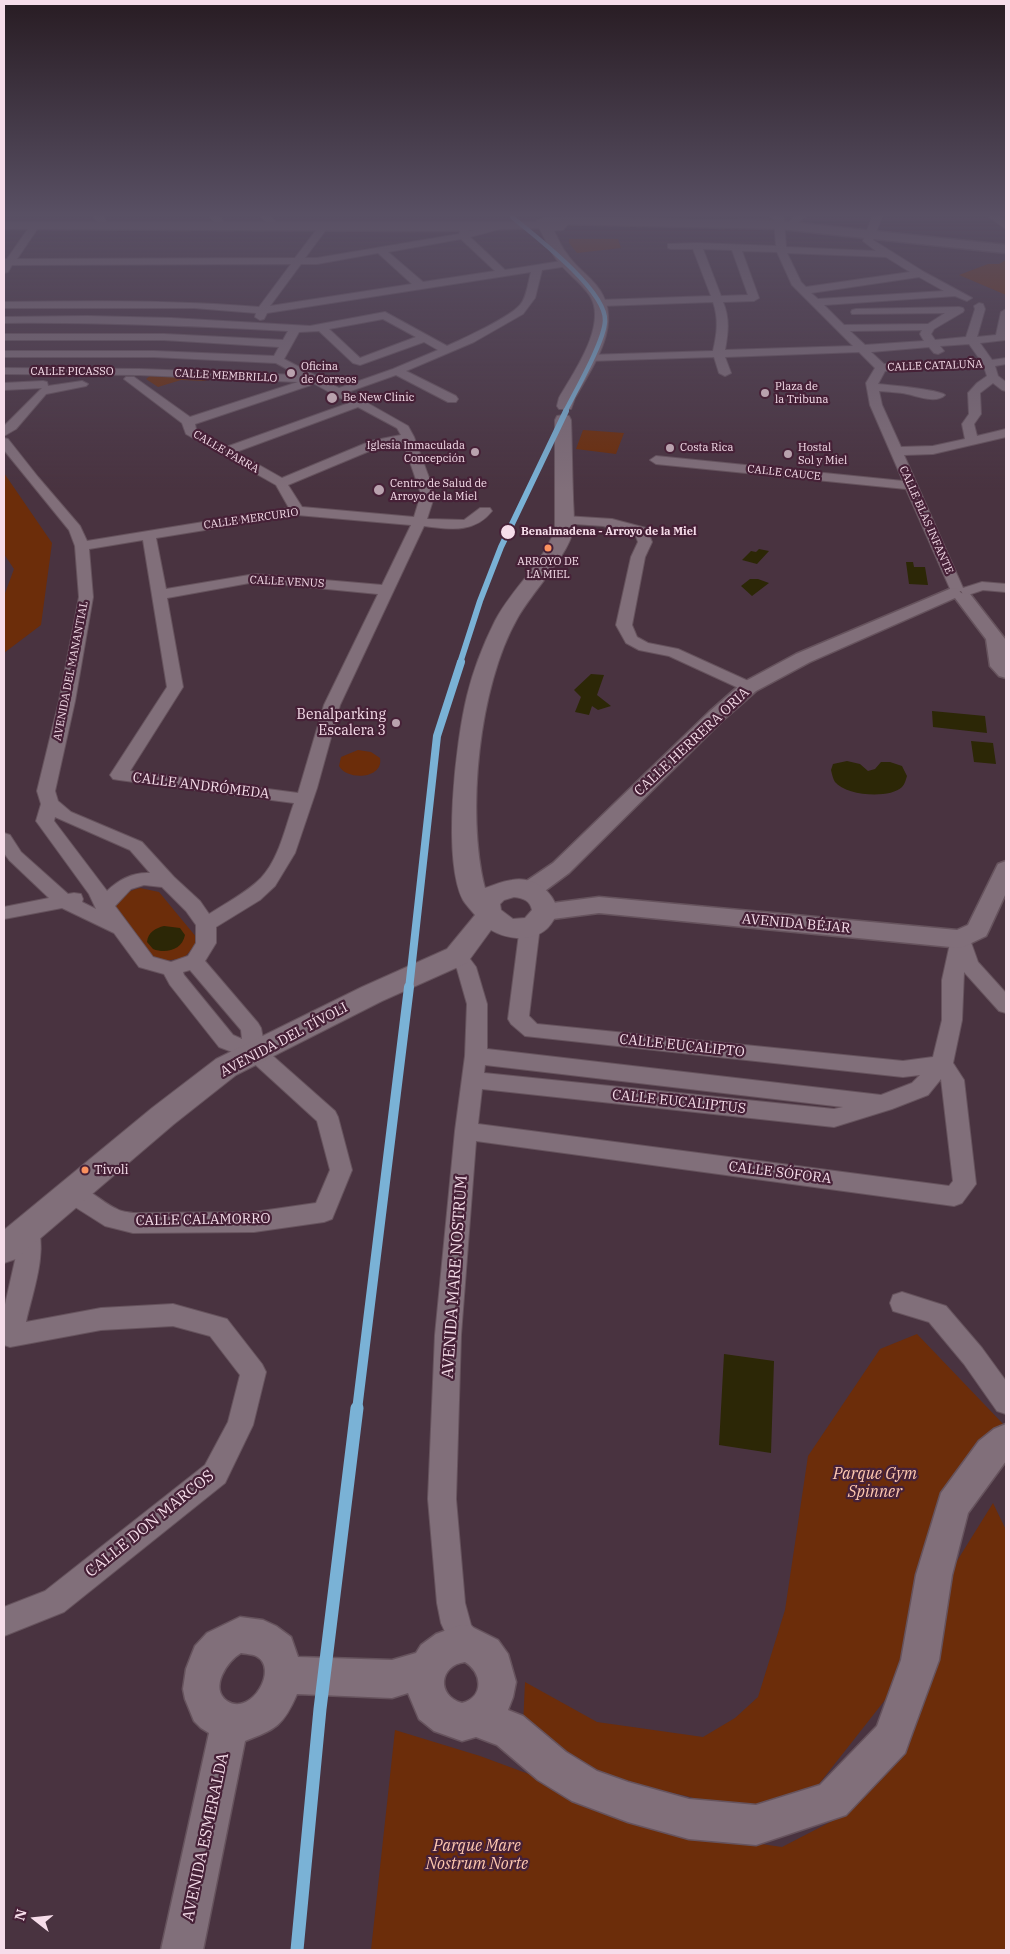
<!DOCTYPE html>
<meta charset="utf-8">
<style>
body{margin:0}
#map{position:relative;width:1010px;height:1954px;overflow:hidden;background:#493340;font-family:"IBM Plex Serif",serif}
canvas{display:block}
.frame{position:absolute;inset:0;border:5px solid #f6ddea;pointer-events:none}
.north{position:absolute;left:10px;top:1894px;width:50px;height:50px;-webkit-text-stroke:4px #462137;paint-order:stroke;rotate:286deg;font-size:14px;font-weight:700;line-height:20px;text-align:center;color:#f6ddea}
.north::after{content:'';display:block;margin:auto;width:18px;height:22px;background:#f6ddea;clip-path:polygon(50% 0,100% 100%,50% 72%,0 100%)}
</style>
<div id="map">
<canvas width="1010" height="1954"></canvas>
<div class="frame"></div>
<div class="north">N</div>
</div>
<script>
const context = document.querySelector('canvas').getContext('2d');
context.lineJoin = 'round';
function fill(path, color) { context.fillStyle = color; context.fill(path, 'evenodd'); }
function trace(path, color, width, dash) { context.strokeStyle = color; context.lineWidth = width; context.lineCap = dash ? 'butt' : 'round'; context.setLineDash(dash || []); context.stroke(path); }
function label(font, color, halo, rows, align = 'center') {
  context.font = font + ' "IBM Plex Serif",serif'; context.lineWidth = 4.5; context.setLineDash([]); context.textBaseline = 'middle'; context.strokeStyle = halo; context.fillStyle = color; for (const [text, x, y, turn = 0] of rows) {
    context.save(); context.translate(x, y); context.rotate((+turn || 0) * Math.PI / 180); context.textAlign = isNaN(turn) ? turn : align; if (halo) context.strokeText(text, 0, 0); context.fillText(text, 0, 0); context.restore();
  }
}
fill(new Path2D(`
 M569,239h49l3,9 -44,5 -8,-10z
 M1006,260v35l-47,-20 29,-11h11z
 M150,376l55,2 6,1 -7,2 -23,-1 -23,7 -12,-8z
 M583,430l41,3 -8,21 -40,-5z
 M4,473l48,70 -11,82 -37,28v-57l10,-27 -10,-15z
 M358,750l13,2 9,6c4,21 -33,23 -41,8l2,-9z
 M140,888l19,4 38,46v5l-13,15 -20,3 -12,-4 -38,-47c3,-13 13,-19 26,-22z
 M917,1334l89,93 -63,69 -47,190 -81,103 -61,26 -68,-19 -97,-22 -66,-48 2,-44 72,40 106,15 32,-19 23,-21 27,-87 23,-154 72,-107z
 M993,1503l13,27v420h-635l24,-220 85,26 211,78 91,13 60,-31 78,-108 27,-131z`), '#6c2d0a');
fill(new Path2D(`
 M759,549l10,2 -12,13 -15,-4 9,-9 5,1z
 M906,562h7l1,5h11l3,18 -19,-1z
 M750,579h8l11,4 -17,13 -11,-10z
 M591,674l13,1 -7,20 14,11 -13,4 -6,-4 -3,9 -14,-3 6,-15 -7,-7z
 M932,711l53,5 2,17 -54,-6z
 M971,741l22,2 3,21 -22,-2z
 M847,761l13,3 8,7 7,-2 6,-7h9l12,4 5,10c-1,3 -2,8 -5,11 -12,12 -56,9 -67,-5 -2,-3 -3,-8 -4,-12l2,-6z
 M164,926l16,2 5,7c-3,15 -19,19 -32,14l-6,-7c1,-10 9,-14 17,-16z
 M724,1354l50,7 -3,92 -52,-8z`), '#2c2706');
const minor = new Path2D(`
 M94,217h10l4,8 -2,2h-6z
 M210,217h10l7,9 -5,3 -3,-1z
 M261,217h10l9,9 -5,3 -3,-1z
 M770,217h12l2,2 2,28 90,4 -13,-10 9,-24h10l-9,23 51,32 48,26 -5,3 -12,-5 -131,9 20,20 84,-1 17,-11 -93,1 -1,-2 1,-2 4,-1 103,-2 4,1 1,2 -1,2 -29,17 -3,5 4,6 31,-3 9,-28 -1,-3 5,-3 4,1 2,5 -8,28 19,-2 5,-23 5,-3 -1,31 -25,3 12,17 14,-2v6l-11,2 3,10 8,6v9l-4,-1 -9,-7 -13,10 1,21 -7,10 3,12 29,-7v8l-73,17 -29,1 59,133 19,-6 24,2v8l-23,-2 -15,5 -5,-1 -2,-3h-10l-45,-102 -250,-25 -6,-4 6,-4 247,25 -33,-76 -4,-22 9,-15 -16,-16 -134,5 6,16 -6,3 -6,-3 -5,-16 -126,4 -6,-3 6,-3 125,-4c4,-17 6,-32 0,-49l-113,4 -5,-3 5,-3 111,-4 -18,-47h-22l-3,-1v-4l29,-1 79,3 -2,-26zM703,249l29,1 16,45 -27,1zM742,251l35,1 15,33 61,61 -128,4c3,-17 5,-31 -2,-48l31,-1 5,-3zM787,253l99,4 24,15 -104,15 -5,-5zM919,277l25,14 -126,8 -7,-6zM922,330l-2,4 4,7 -59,4 -15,-14zM969,344l12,17 -97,3 -13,-12 58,-5 5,6 4,1 6,-3 -4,-5zM948,367h36l3,9 -10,7 -9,10 1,21 -7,10 3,15 -32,7 -32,1 -19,-42 -3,-14c9,1 20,1 28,3 10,2 29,10 38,1 -5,-5 -56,-10 -67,-11l7,-13z
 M794,217h11l-12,10h-6v-4z
 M989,217h11l6,5v7z
 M35,222l5,3 -23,34 278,-1 25,-33 3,-1 5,3 -23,31h12l142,-24 1,-3 -3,-3 5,-3 8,6 31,-8 3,1v4l-34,9 35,33 63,-10 5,3 -5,3 -26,4 -7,28 -12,16 -49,28 -68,29 50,25 2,3 -2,3h-8l-52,-27 -48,17 60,34 6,11 21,57 -8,25 37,1 16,-12h10l2,3c-18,23 -43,18 -68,15l-84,179 -23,83 -22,65 -20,33 -15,14 -44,27v16l-11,18 53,62 3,5 4,21 70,62 3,6 14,53 -20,49 -8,3 -70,10 -121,1 -28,-7 -41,-26 -4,-7 4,-7c19,-6 36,16 53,23 5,3 11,3 16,4l121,-1 62,-9 14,-33 -13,-49 -69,-63 -29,-11 -49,-62 -6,-11 -25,-7 -25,-34 -52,-25 -58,11v-12l45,-9 -40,-38 -5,-7v-20l6,2 11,17 47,42 6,-1 7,1 2,5 -1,3 14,7 -7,-15 -53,-73 5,-17 -4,-13 22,-90 20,-104 -4,-51 -6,-16 -65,-80v-12l4,1 30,38 42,49 7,15 202,-33 -13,-23 -90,-51 -4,-11 -58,-44 2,-2h8l56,40 108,-35 -159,-7 -135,-1v-6l135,1 159,6 -22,-12 -122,-6h-150v-6h150l120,5 5,-9 -115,-7h-160v-6h160l119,6 5,-9c-95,-5 -189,-9 -284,-8v-6l83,-1 84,2 139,8 75,-14 62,34c16,-7 63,-29 73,-41 7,-8 8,-23 11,-33l-264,41 -3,6 -4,1 -5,-3 1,-4 -62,-5h-190v-6c85,-1 170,-2 255,5l32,-43 -279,1 -4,7 -4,1v-14h3l25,-36zM461,239l34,32 -72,11 -35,-30zM378,253l34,31 -142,22 31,-42h16zM383,319l33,18 -56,21 -31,-29zM319,331l34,32 7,2 64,-23 14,8 -45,19 -54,19 -55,-29 15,-27zM313,383l36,20 -123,44 -30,-18 -1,-5 116,-39zM358,407l39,21 4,7 -30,6 -89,37 -46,-26zM403,442l18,52 -7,23 -112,-10 -14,-22 91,-38zM297,515l114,10 -29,60 -127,-11 -89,15 -10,-51zM143,540l24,147 -57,88 3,4 6,1 175,23c-9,25 -15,56 -33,75 -15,15 -35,25 -52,36l-9,-13 -26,-24 -32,-35 -71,-30 -13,-11 -3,-10 20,-90 18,-104 -4,-48zM255,582l123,12 -54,111 -26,88 -168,-22 53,-84 -16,-89zM55,817l75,33 20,23c-17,-1 -32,7 -43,18l-53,-70zM144,885l18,2 24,24 10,14v18l-8,13 -17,6 -18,-5 -38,-51 16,-17zM190,970l51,60 1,9 -9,-4 -49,-60 -1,-3z
 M43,381l4,1 1,4 34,-5 6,3 -2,2 -40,8 -30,35 -12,7v-10l38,-38 -38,2v-7z
 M565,516l47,3 34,9 6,14 -7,15 -13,68 5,12 11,6 30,6 77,35 2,3 -2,3h-12l-74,-34 -30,-6 -13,-7 -10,-18 15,-68 7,-15 -3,-8 -32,-8 -43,-3 -2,-3z
 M530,919l7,2 3,5 -11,90 8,8 366,37 30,-4 9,-37v-40l9,-41 3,-5 7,-2 7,2 10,28 28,31v20l-7,-2 -35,-39 -2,48 -9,43 11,17 12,104 -14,19 -8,3 -478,-65 -15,194 -5,164 9,104 6,22 7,8 5,10 -5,10 -10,5 -10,-5 -7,-8 -10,-22 -4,-20 -9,-104 7,-164 20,-204 10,-75 2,-52 -10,-35 -10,-13 3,-5 7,-2 7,2 12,16 11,37v45l394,46 31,-12 8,-8 -17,2 -378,-41 -14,-12 -3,-5 12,-93 3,-5zM485,1065l358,42 -9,2 -350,-36zM941,1079l12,102 -4,5 -471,-62 4,-35 352,38 58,-18 36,-14z
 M28,1220l8,3c13,26 -4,71 -10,99l75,-14 72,-4 54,15 35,45 4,8 -13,53 -28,58 -161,129 -60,24v-29l41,-16 160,-126 23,-43 12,-47 -30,-39 -37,-10 -72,4 -91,17 -6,-2v-36l14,-62 -2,-17 4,-7z
 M902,1292l44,14 36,42 24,33v33l-9,-3 -33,-47 -35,-42 -36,-11 -3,-8 3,-8z`);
const tertiary = new Path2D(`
 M561,218l219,3 226,24v8l-226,-24 -223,-5 -2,-2z
 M544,222l4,2 2,2 -2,2 -109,3 -435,-2v-7z
 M952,588l6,1 3,4 9,1 35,45 1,39 -7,-2 -9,-10 -4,-27 -31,-41 -145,64 -54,29 -33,29 -154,153 -31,23 -8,2 -8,-2 -4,-6 4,-6 31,-21 156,-151 33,-29 54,-29z
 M1006,861v32l-17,37 -3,6 -25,12 -362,-35 -54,7 -8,-2 -4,-6 4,-6 8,-2 54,-7 358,33 11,-5 30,-61z
 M1006,1424v37l-38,52 -16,62 -13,85 -29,79 -5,14 -59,62 -90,30 -67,-6 -61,-17 -56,-21 -34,-21 -41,-35 -21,-8 -14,4 -28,-10 -15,-12 -11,-26 -16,5 -95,-4c-14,32 -21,35 -52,47l-42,209h-42l48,-217 -8,-5 -7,-7 -9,-22 -2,-10 3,-20 5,-13 4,-10 12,-13 33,-16 23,3 13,6 15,11 7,20 94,3 24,-7 5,-8 15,-11 22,-8 10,-1 30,15 10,14 8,28 -3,15 -5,13 15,6 43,36 31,19 31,11 61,17 67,6 64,-20 57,-59 24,-66 15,-85 25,-82 38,-52 15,-12zM241,1653c4,1 11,1 15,3 24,12 -5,61 -29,45 -18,-13 0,-40 14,-48zM465,1662c17,10 20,35 -3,41 -26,-7 -23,-38 3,-41z`);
const secondary = new Path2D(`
 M550,217l18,3 1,3 -6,7 -9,1c4,7 7,16 13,23 8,12 20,20 29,31 30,36 -2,79 -21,113l-4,11h-12l-2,-3 2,-8c14,-25 49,-73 31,-102 -9,-14 -24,-23 -34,-37 -8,-11 -12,-24 -20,-36l1,-3z
 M563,415l6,1 2,4c1,25 1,50 2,76 0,10 2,23 0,34 -4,25 -42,63 -56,89 -38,67 -51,194 -32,269 9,-3 18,-7 27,-8 21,-4 42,11 46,32 -3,6 -8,15 -14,19 -15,11 -38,8 -53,-1l-24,33 -85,38 -146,74 -62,49 -158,135 -12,4v-33l148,-122 64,-49 146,-72 85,-38 28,-34c-4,-5 -9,-10 -12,-15 -21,-41 -7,-159 4,-204 6,-25 16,-51 28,-75 17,-33 48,-57 60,-92v-109l2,-4zM514,897c10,1 16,4 18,13l-7,8 -12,1 -12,-9 -1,-6 4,-4z`);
trace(minor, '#66535d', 2);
trace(tertiary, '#66535d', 3);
trace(secondary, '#66535d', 2);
fill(minor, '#816f7a');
fill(tertiary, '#816f7a');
fill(secondary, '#816f7a');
trace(new Path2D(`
 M512,217c22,18 95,74 93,104 -1,21 -29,69 -40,91`), '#7ab2d6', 4.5);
trace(new Path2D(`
 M460,663l20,-62 21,-54 65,-136`), '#7ab2d6', 6);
trace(new Path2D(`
 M409,989l28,-253 24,-74`), '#7ab2d6', 8);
trace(new Path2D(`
 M357,1410l52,-423`), '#7ab2d6', 10);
trace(new Path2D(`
 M297,1950l23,-241 37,-301`), '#7ab2d6', 13);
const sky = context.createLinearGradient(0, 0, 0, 490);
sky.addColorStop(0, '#281c23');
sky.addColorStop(0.44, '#595064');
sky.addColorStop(1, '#59506400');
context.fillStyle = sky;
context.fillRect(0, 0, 1010, 490);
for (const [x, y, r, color] of [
 [291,373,5,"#b9a2ae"],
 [765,393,5,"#b9a2ae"],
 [332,398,6,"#b9a2ae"],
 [670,448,5,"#b9a2ae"],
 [475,452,5,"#b9a2ae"],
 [788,454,5,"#b9a2ae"],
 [379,490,6,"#b9a2ae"],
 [508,532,8,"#f6ddea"],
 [548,548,4.5,"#fa915f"],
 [396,723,5,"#b9a2ae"],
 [85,1170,4.5,"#fa915f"]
]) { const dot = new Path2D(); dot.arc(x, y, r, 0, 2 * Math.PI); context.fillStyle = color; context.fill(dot); trace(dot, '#462137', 2); }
label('11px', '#f6ddea', '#462137', [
 ["CALLE CATALUÑA",935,366,-2],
 ["CALLE PICASSO",72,372],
 ["CALLE MEMBRILLO",226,376,3],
 ["CALLE PARRA",226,452,30],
 ["CALLE CAUCE",784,473,6],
 ["CALLE MERCURIO",251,519,-8],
 ["CALLE BLAS INFANTE",926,520,66],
 ["CALLE VENUS",287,582,3],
 ["AVENIDA DEL MANANTIAL",71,671,-79]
]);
label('11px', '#f6ddea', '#462137', [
 ["Oficina",301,367],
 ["de Correos",301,380],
 ["Plaza de",775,387],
 ["la Tribuna",775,400],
 ["Be New Clinic",343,398],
 ["Iglesia Inmaculada",465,446,"right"],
 ["Concepción",465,459,"right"],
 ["Costa Rica",680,448],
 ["Hostal",798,448],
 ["Sol y Miel",798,461],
 ["Centro de Salud de",390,484],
 ["Arroyo de la Miel",390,497]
], 'left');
label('bold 11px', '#f6ddea', '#462137', [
 ["Benalmadena - Arroyo de la Miel",521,532]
], 'left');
label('11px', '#f6ddea', '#462137', [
 ["ARROYO DE",548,562],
 ["LA MIEL",548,575]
]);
label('13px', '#f6ddea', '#462137', [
 ["Tivoli",94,1170]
], 'left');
label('14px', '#f6ddea', '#462137', [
 ["Benalparking",386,715],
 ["Escalera 3",386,731]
], 'right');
label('14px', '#f6ddea', '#462137', [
 ["CALLE HERRERA ORIA",692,742,-43],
 ["CALLE ANDRÓMEDA",201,786,7],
 ["AVENIDA BÉJAR",796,924,5],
 ["AVENIDA DEL TÍVOLI",284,1040,-28],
 ["CALLE EUCALIPTO",682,1046,6],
 ["CALLE EUCALIPTUS",679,1102,6],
 ["CALLE SÓFORA",780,1173,7],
 ["CALLE CALAMORRO",203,1220,-1]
]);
label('16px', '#f6ddea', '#462137', [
 ["AVENIDA MARE NOSTRUM",455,1277,-86],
 ["CALLE DON MARCOS",150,1524,-39],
 ["AVENIDA ESMERALDA",206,1837,-78]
]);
label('italic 16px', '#fec8b0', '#462137', [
 ["Parque Gym",875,1474],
 ["Spinner",875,1492],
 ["Parque Mare",477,1846],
 ["Nostrum Norte",477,1864]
]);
</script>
